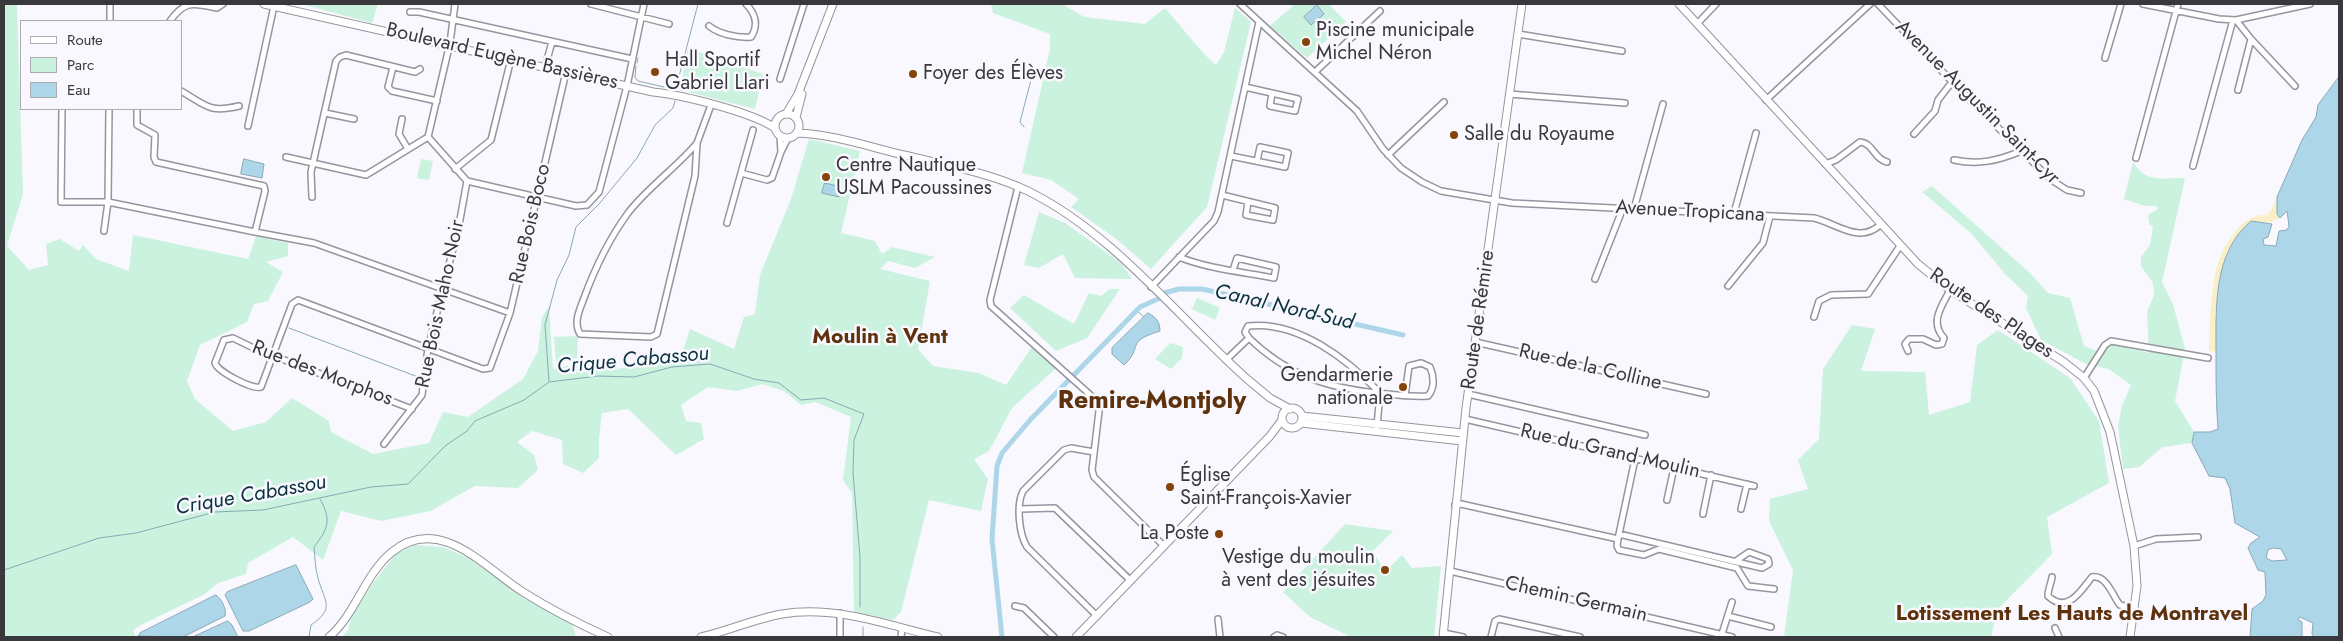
<!DOCTYPE html>
<meta charset="utf-8">
<style>
body{margin:0}
#map{position:relative;width:2343px;height:641px;overflow:hidden;background:#f8f8fe;font-family:Jost,sans-serif}
canvas{display:block}
.frame{position:absolute;inset:0;border:5px solid #39393d;pointer-events:none}
.legend{position:absolute;left:20px;top:20px;width:162px;height:90px;box-sizing:border-box;background:#f8f8fe;border:1px solid #acacb1;margin:0;padding:6px 9px;list-style:none;font-size:15px;color:#39393d}
.legend li{display:flex;align-items:center;gap:10px;height:25px}
.legend b{width:25px;border:1px solid #acacb1}
</style>
<div id="map">
<canvas width="2343" height="641"></canvas>
<div class="frame"></div>
<ul class="legend">
<li><b style="height:6px;background:#fff"></b>Route</li>
<li><b style="height:14px;background:#caf2df"></b>Parc</li>
<li><b style="height:14px;background:#add7e9"></b>Eau</li>
</ul>
</div>
<script>
const context = document.querySelector('canvas').getContext('2d');
context.lineJoin = 'round';
function fill(path, color) { context.fillStyle = color; context.fill(path, 'evenodd'); }
function trace(path, color, width, dash) { context.strokeStyle = color; context.lineWidth = width; context.lineCap = dash ? 'butt' : 'round'; context.setLineDash(dash || []); context.stroke(path); }
function label(font, color, halo, rows, align = 'center') {
  context.font = font + ' Jost,sans-serif'; context.lineWidth = 5; context.setLineDash([]); context.textBaseline = 'middle'; context.strokeStyle = halo; context.fillStyle = color; for (const [text, x, y, turn = 0] of rows) {
    context.save(); context.translate(x, y); context.rotate((+turn || 0) * Math.PI / 180); context.textAlign = isNaN(turn) ? turn : align; if (halo) context.strokeText(text, 0, 0); context.fillText(text, 0, 0); context.restore();
  }
}
fill(new Path2D(`
 M4,4h13l6,190 -16,52 22,24 19,-5 -2,-21 14,-5 19,12 4,-6 13,14 33,12 4,-36 115,24 8,-23 32,7v13l-22,6 17,10 -15,29 -14,3 -7,18 -47,23 -13,36 8,18 38,32 33,-9 26,-24 37,23 2,11 42,22 56,-11 14,-31 25,5 55,-38 15,-28 4,-34 7,-10 4,62 23,-5 31,6 73,-10 10,-31 44,20 10,-32 11,-3 5,-39 31,-76 18,-60 51,12 -19,82 34,8 7,13 10,-7 43,10 -20,11 -27,-7 -8,8 50,12 -12,68 15,17 46,7 27,12 26,-38 24,21 -44,40 -23,43 -15,8 14,20 -7,32 -52,-11 -28,112 -8,8 -39,-8 -2,-119 -9,-13 8,-63 -35,-15 -15,3 -17,-14 -22,-7 -25,7 -29,-4 -27,18 5,16 15,2 3,16 -28,16 -48,-46 -26,4 -3,25v20l-16,15 -20,-9 -1,-24 -30,-9 -15,11 17,13 4,15 -20,18 -43,-2 -45,25 -49,10 -40,-10 -18,49 -30,-23 -45,26 -2,11 -28,9 -13,11 -64,31 -8,5 3,7h-132z
 M301,4h77l-6,19z
 M991,4h71l22,13 61,7 20,-16 39,46 12,11 8,-13 11,-44 16,14 -44,185 -56,62 -36,-31 -44,-31 8,-8 -28,-19 -29,-7 28,-124v-15l-57,-21z
 M1295,4h34l17,18 -39,36 -37,-32z
 M688,48l75,26 -8,35 -75,-19z
 M421,159l12,2 -4,19 -12,-2z
 M2133,162c12,21 31,16 52,16l-23,104 11,22 12,45 -10,52 19,31 -2,11 -29,4 -24,20 -16,2 -5,-43 4,-20 9,-21 -22,-16 -23,-5 -45,-24 -15,-32 2,-12 -23,-22 -34,-41 -49,-41 10,-6 99,88 17,19 22,5 14,48 19,7 8,-9 38,9 -2,-41 7,-17 -1,-12 -12,-17v-9l9,-12 3,-18 -4,-3 -1,-9 10,-6 -2,-3h-11l-21,-7z
 M1039,212l26,11 56,40 11,16 -57,-1 -12,-24 -24,14 -15,-3z
 M1110,289h10l-33,49 -31,13 -46,-43 14,-13 50,29 15,-31 12,3z
 M1197,298l23,10 -5,12 -23,-11z
 M1852,325l23,4 -14,42 64,1 4,43 41,-13 7,-57 21,-15 72,48 29,43 10,62 -62,34 5,37 -54,55 -7,28h-207l9,-67 -24,-49 1,-22 38,-10 -10,-29 21,-21 4,-70z
 M578,336l-1,22 -21,4 -2,-25z
 M1170,343l13,4 -1,11 -11,11 -16,-10z
 M1345,524l48,7 -20,20 12,21 17,-17 10,13 29,-2 -7,71h-83l-41,-20 -27,-25z
 M415,545l28,2 25,11 63,44 41,21 4,14h-234l6,-7 3,-13 22,-34 23,-29z`), '#caf2df');
fill(new Path2D(`
 M2339,77l-52,134c-12,13 -19,13 -36,10l-30,121 -5,10 -7,-1c1,-30 1,-76 15,-103 3,-5 8,-11 11,-16 9,-11 17,-18 32,-17l5,-6 30,-69 14,-23 2,-12z`), '#f9f0ca');
const water = new Path2D(`
 M1317,5l7,9 -13,11 -7,-8z
 M2339,77v560h-25l-2,-3 1,-11 -13,-6 -2,2 4,3v15h-52l2,-28 11,-8 3,-6 -1,-23 -7,-2 -10,-22 3,-5 9,-6 -25,-14 -5,-34 -5,-11 -16,-2 -17,-33 2,-11h16l8,-3c-2,-25 -2,-51 -2,-76 0,-46 -3,-100 35,-132l21,3 -4,13 -5,2 1,6 12,1 3,-15 8,-1 2,-4 -2,-15 -7,7 -3,-4v-17l25,-57 14,-23 2,-12zM2274,548l7,1 6,11 -15,1 -6,-3 2,-8z
 M244,159l20,5 -2,14 -21,-4z
 M825,183l16,4 -2,10 -17,-4z
 M1148,313c8,4 12,9 12,18 -36,11 -16,16 -36,34l-12,-11v-6z
 M296,565l17,34 -3,3 -61,29h-6l-18,-36 2,-3z
 M216,595c6,4 11,15 9,21l-42,21 -45,-1 2,-3z
 M228,621l4,4 6,12h-45z`);
fill(water, '#add7e9');
trace(water, '#8aa8b5', 1);
trace(new Path2D(`
 M637,63l1,-5
 M636,66l-1,11 3,4 26,6
 M669,87l7,1 22,-84
 M1024,127l-4,-5 11,-42
 M1136,310l8,7
 M289,328l129,49
 M1481,332l3,-18
 M549,381l-4,-56 12,-45 12,-25 7,-28 23,-23 38,-46 18,-33 18,-17 2,-7
 M4,570l95,-32 37,-5 79,-21 48,-2 108,-23 37,-3 37,-38 22,-15 8,-10 49,-21 25,-18 49,-6 36,1 38,-10 38,-3 44,15 25,4 22,17 23,-2 40,16 -10,26 -1,33 7,84v50
 M863,627v10
 M309,637l2,-12c25,-17 13,-24 7,-47 -3,-10 -3,-21 -4,-31 14,-18 18,-27 6,-48`), '#8aa8b5', 1);
trace(new Path2D(`
 M1164,293l15,-4h23l201,46
 M1002,637l-10,-98 5,-73 5,-13 28,-33 110,-113 18,-8`), '#add7e9', 5);
const street = new Path2D(`
 M591,4l78,20
 M1240,4l117,107 26,38 18,19 21,14 19,9 71,12 302,15c24,6 45,26 66,7
 M1878,4l82,86 90,89 17,11 14,3
 M2143,4l76,15 17,1 74,-16
 M410,12h9l213,47
 M2236,20l15,19 -13,51
 M110,21v-17
 M170,21c15,-21 23,-18 47,-13l6,-4
 M1697,24l19,-20
 M709,26c10,8 28,12 42,11 8,-12 4,-24 -5,-33
 M1518,34l104,17
 M2251,39l44,47
 M2105,58l16,-54
 M393,67l-5,20 4,4 45,10
 M545,67l7,-25
 M1315,72l65,-61
 M780,79l24,-75
 M1245,87l53,12 -3,12 -25,-5 2,-13
 M181,91c26,15 28,22 58,15
 M1509,94l116,9
 M1766,100l104,-96
 M62,109l-1,93h47l-4,29
 M109,109l-1,93 147,30 10,-41 -1,-5 -108,-24 -2,-5 1,-22 -18,-10v-16
 M325,113l29,6
 M402,119l-3,15 9,15
 M248,126l26,-120
 M1914,134l21,-23 3,-11 14,-18
 M428,137l39,44 109,25 11,-1 12,-13 28,-106 17,-82
 M428,137l22,-94 5,-39
 M697,143c-21,25 -49,44 -69,70 -19,26 -33,55 -44,85 -4,11 -11,24 -4,36l71,3 6,-3 38,-158 2,-33 14,-38
 M781,152l7,-14
 M1388,155l56,-53
 M1231,156l54,11 3,-14 -28,-6 -3,14
 M286,157l80,18 62,-38
 M2136,158l42,-154
 M1954,160c24,5 44,1 67,-9
 M1825,164l11,-4 24,-18c13,1 14,17 27,20
 M2193,166l40,-146
 M455,169l36,-29 20,-81
 M741,173l26,7 5,-2 9,-26 -1,-16
 M1018,187l-28,113 1,6 105,94 3,11 -7,59 2,7 70,69
 M1222,195l53,13 -2,12 -27,-5 2,-13
 M312,197l-1,-25 25,-111 4,-4 6,-2 69,17 5,-3
 M1634,209l29,-105
 M1734,213l22,-80
 M727,223l26,-93
 M255,232l59,11 196,70
 M1179,257c30,12 64,15 95,21l2,-11 -39,-9 -4,12
 M1595,279l28,-71
 M1728,286l35,-43 7,-27
 M1151,287l63,-66 4,-9 41,-190
 M1814,317l5,-16 12,-6 37,-1 32,-48
 M1475,342l231,52
 M1908,351l-3,-7 4,-5h14l13,6 6,-1 2,-6c-15,-16 -2,-32 6,-48
 M1226,360l23,-22
 M2084,378l21,-33 6,-4 97,17
 M1380,393c-32,-33 -82,-73 -132,-67l-3,6 4,6c38,37 78,50 129,55 17,2 33,4 50,3 7,-8 6,-20 2,-29l-9,-4 -12,3 -4,30
 M1468,394l177,41
 M412,409l-138,-53 -6,-1 -35,-17 -9,2 -9,23c3,9 38,27 46,24l31,-83 6,-4 185,69 7,-1 20,-55 56,-241
 M1465,419l289,67
 M1377,426l3,-33
 M384,444l38,-49 6,-47 31,-123 8,-44
 M1094,452l-23,-4 -7,2 -41,41c-7,14 -4,43 4,56l70,69
 M1635,459l-17,80 -1,7 2,4 25,5 15,-6 78,19 11,18 26,3
 M1667,500l7,-32
 M1455,505l6,-1 157,35
 M1020,509l35,-1 76,73
 M1741,509l6,-25
 M1703,514l8,-39
 M1619,534l143,34 7,-4 -1,-5 -19,-7 -13,9
 M2134,546l22,-7 42,-2
 M1450,571l282,66
 M2052,577c-1,7 -4,12 -4,19 20,19 34,-7 44,-19 15,-2 20,18 28,28l15,3
 M1015,606l9,2 30,29
 M1728,616l43,11
 M1218,619l2,18
 M2055,628l4,9
 M1444,633l19,4
 M840,637v-24
 M901,637l1,-8
 M1274,637l3,-2 6,2
 M1491,637l4,-16 4,-2 81,18
 M1721,637l11,-35`);
const secondary = new Path2D(`
 M264,4l389,88c30,3 98,20 122,36
 M1679,4l239,260 32,26 114,72 20,16 10,13 16,41 24,114 3,40 -7,51
 M786,114l12,-20 35,-90
 M775 126a12 12 0 1 1 24 0a12 12 0 1 1-24 0Z
 M796,117l6,-23
 M797,133c35,1 73,14 107,22 41,10 86,18 124,36 85,42 148,124 218,187l24,20 20,11
 M1282 418a10 10 0 1 1 20 0a10 10 0 1 1-20 0Z
 M1302,416l161,17
 M1301,423l161,18
 M329,637c27,-23 35,-62 63,-85 48,-39 94,17 131,40 27,17 56,32 85,45
 M701,637c27,-6 53,-18 81,-23 53,-9 105,11 156,23
 M1076,637l194,-201 12,-16
 M1443,637l23,-229 56,-404`);
trace(street, '#95959d', 8);
trace(secondary, '#95959d', 9);
trace(street, '#fff', 5);
trace(secondary, '#fff', 7);
for (const [x, y, r, color] of [
 [1306,42,5,"#834309"],
 [655,72,5,"#834309"],
 [913,74,5,"#834309"],
 [1454,135,5,"#834309"],
 [826,177,5,"#834309"],
 [1403,387,5,"#834309"],
 [1170,487,5,"#834309"],
 [1219,534,5,"#834309"],
 [1385,570,5,"#834309"]
]) { const dot = new Path2D(); dot.arc(x, y, r, 0, 2 * Math.PI); context.fillStyle = color; context.fill(dot); trace(dot, '#f8f8fe', 2); }
label('20px', '#39393d', '#f8f8fe', [
 ["Piscine municipale",1316,31],
 ["Michel Néron",1316,54],
 ["Hall Sportif",665,61],
 ["Gabriel Llari",665,84],
 ["Foyer des Élèves",923,74],
 ["Salle du Royaume",1464,135],
 ["Centre Nautique",836,166],
 ["USLM Pacoussines",836,189],
 ["Gendarmerie",1393,376,"right"],
 ["nationale",1393,399,"right"],
 ["Église",1180,476],
 ["Saint-François-Xavier",1180,499],
 ["La Poste",1209,534,"right"],
 ["Vestige du moulin",1375,558,"right"],
 ["à vent des jésuites",1375,581,"right"]
], 'left');
label('20px', '#39393d', '#f8f8fe', [
 ["Boulevard Eugène Bassières",502,57,13],
 ["Avenue Augustin Saint-Cyr",1977,103,45],
 ["Avenue Tropicana",1690,212,3],
 ["Rue Bois Boco",531,224,-77],
 ["Rue Bois Maho Noir",441,304,-78],
 ["Route des Plages",1991,314,34],
 ["Route de Rémire",1479,320,-82],
 ["Rue de la Colline",1590,368,13],
 ["Rue des Morphos",322,374,21],
 ["Rue du Grand Moulin",1610,452,13],
 ["Chemin Germain",1576,600,13]
]);
label('italic 21px', '#0b323f', '#f8f8fe', [
 ["Canal Nord-Sud",1284,308,13],
 ["Crique Cabassou",633,361,-5],
 ["Crique Cabassou",251,496,-10]
]);
label('bold 21px', '#5f320e', '#f8f8fe', [
 ["Moulin à Vent",880,338],
 ["Lotissement Les Hauts de Montravel",2072,615]
]);
label('bold 25px', '#5f320e', '#f8f8fe', [
 ["Remire-Montjoly",1152,402]
]);
</script>
